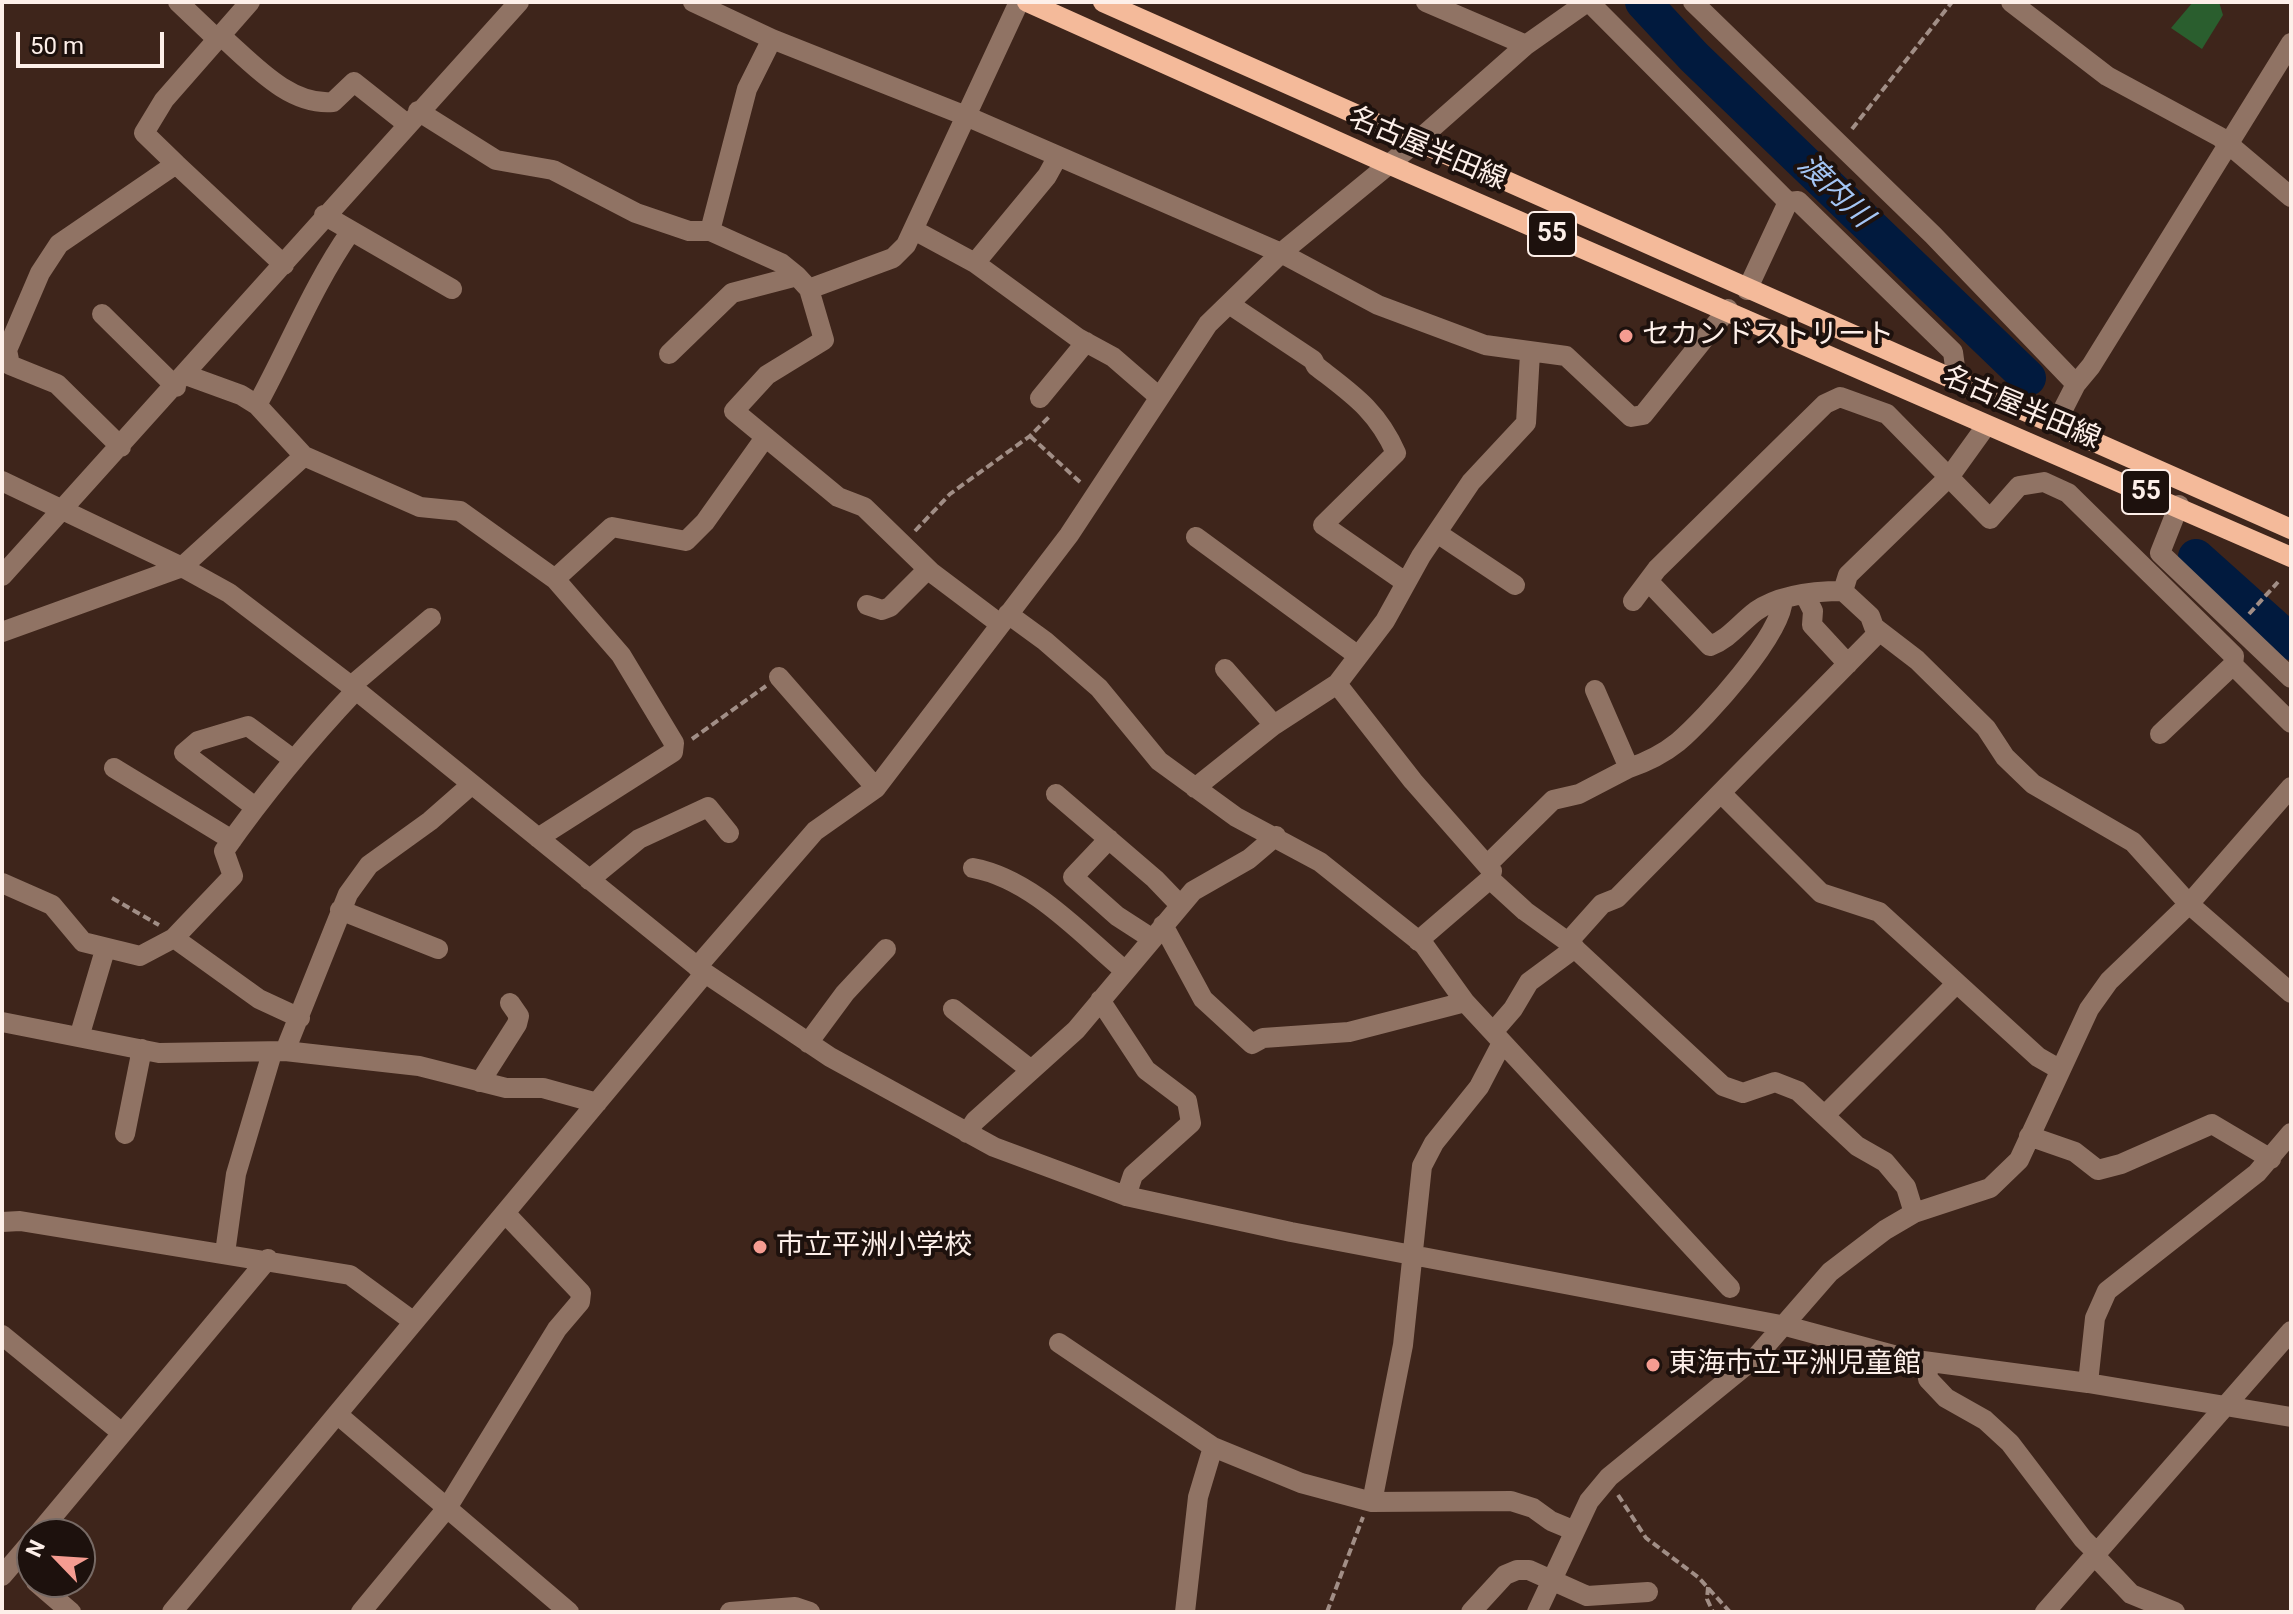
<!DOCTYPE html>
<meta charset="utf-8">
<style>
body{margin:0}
#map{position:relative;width:2293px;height:1614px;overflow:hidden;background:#3e251b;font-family:Roboto,sans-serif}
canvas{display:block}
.frame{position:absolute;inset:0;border:4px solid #fdefe9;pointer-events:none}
.north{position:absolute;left:16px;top:1518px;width:80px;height:80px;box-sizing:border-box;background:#1d110d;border:2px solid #776a65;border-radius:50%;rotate:295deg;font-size:22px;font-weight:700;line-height:32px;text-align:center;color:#fdefe9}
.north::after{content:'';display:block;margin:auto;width:28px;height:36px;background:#f59c91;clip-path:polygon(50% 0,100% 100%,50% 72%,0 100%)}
.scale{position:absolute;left:16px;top:32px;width:148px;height:36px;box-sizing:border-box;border:4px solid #fdefe9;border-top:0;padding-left:10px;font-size:24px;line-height:28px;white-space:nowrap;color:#fdefe9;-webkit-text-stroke:6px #1d110d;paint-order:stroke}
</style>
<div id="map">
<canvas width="2293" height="1614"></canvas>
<div class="frame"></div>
<div class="north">N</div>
<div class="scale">50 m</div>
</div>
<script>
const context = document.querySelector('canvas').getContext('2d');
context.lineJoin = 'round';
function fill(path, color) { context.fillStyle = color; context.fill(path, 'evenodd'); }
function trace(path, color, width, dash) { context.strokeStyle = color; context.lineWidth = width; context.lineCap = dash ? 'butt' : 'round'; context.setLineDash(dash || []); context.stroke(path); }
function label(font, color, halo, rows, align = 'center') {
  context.font = font + ' Roboto,"Noto Sans JP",sans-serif'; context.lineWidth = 8; context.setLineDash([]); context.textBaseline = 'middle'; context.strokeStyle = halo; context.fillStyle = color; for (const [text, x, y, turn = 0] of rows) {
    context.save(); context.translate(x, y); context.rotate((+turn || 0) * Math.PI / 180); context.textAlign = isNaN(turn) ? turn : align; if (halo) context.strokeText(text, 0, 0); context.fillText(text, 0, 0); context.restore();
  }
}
fill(new Path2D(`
 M2193,2h26l4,13 -21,34 -31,-21z`), '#2a5e2e');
trace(new Path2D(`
 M1643,2l51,55 334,321
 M2196,557l95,85`), '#011a3e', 36);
trace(new Path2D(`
 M1852,129l100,-127
 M1030,436l51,47
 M915,531l35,-37 80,-58 21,-21
 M2249,614l29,-32
 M692,739l74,-53
 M112,898l47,27
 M1618,1495l28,43 52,39 32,35
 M1708,1587l-1,12 6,13
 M1327,1612l36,-95`), '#a18e86', 4, [8, 4]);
trace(new Path2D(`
 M178,2l40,38
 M693,2l79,37 194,77 315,137 97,52 107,40 81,11 65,61 12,-2 85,-106
 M1426,2l100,43
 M1589,2l199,200 10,-1 155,151 4,30
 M1693,2l240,233 143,149
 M2011,2l96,74 113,61 71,60
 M221,36c32,28 68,70 112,66l21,-20 53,42
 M418,111l78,49 57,10 83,43 53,18h21l37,-142 25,-50
 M176,164l-32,-31 20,-33 86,-98
 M324,215l128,74
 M914,230l61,33 103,75 35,19 45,39
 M710,231l71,32 16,13
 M975,263l72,-87 11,-20
 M1747,290l41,-88
 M1229,304l84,56 3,6c36,28 61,44 80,87l-73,72 82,57
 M102,314l74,73
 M669,354l63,-61 65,-17 12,13
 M186,375l55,20 16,10 47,51 116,51 40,4 95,68 66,76 53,88 -1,9 -135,86
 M1040,398l46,-56
 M257,405c32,-58 56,-120 94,-174
 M2055,425l21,-41 15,-18 200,-323
 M1986,426l-36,50 -102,99 -5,16 27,25 4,11 43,33 69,68 19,29 28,27 100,58 56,62 102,89
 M121,447l-64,-63 -47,-19 -3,-15 33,-77 19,-29 117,-80 108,101
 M2,481l180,86 47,26 122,93 354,287 125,84 164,90 132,49 165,36 495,94 122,33 180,24 203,34
 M2179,505l-19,48 131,125
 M1437,533l78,52
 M1196,537l161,118
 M2,576l517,-574
 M555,579l57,-52 74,14 19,-19 59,-83
 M1649,582l61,64c19,-7 30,-23 46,-35 23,-16 60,-20 87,-20
 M1805,595l8,16 -1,14 36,39
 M1633,601l24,-32 168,-165 15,-7 47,17 103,105 29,-33 25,-4 24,11 166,163 -1,9
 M867,605l15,5 8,-3 38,-38
 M1008,614l37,27 54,47 60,73 77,56 84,45 104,83 41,57 265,286
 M1000,624l-69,-52 -67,-65 -26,-10 -104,-86 33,-36 57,-35 -15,-51 84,-31 13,-13 113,-243
 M2,632l180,-65 122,-111
 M1225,669l49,56
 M779,677l97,111
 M1337,684l76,97 79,90 -2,8 35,32 43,31 155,144 20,7 32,-11 23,9 59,55 28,16 21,25 8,26
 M351,686l80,-68
 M2160,734l73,-69 58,58
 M114,768l118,72
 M1629,768c18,-6 34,-14 49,-26 28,-24 104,-107 105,-143
 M1195,788l79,-63 63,-41 48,-63 36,-65 50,-74 55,-59 4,-70
 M1721,793l100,100 58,19 159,145 21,12
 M1056,794l99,85 25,26
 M255,807l-71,-54 14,-12 50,-15 46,34
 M1109,839l-36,38 44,39 34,22
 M1487,865l66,-65 26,-6 50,-26 -34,-78
 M973,868c59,11 107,65 151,102
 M589,880l50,-41 69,-32 21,26
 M2,883l50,22 31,37 57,14 34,-18 59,-62 -9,-25c40,-57 84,-110 132,-161
 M340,910l98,39
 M1163,925l40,74 49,45 11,-6 86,-6 116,-30
 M174,938l85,61 41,19
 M1418,941l72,-62
 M1568,942l34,-38 15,-6 262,-266
 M697,967l118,-136 61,-43 193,-253 139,-211 73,-71 134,-110 111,-98 61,-43
 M1100,1000l46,70 41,31 4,22 -58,52 -7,21
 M953,1009l78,61
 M2,1022l157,31 126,-2 134,15 87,22h37l54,15
 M1493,1032l20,-23 16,-27 46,-34
 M80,1034l25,-84
 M808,1043l37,-50 41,-44
 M285,1051l63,-157 21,-29 61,-44 41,-36
 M480,1082l37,-58 2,-8 -9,-13
 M1825,1115l132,-132
 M967,1133l8,-12 101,-91 117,-139 56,-32 27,-23
 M125,1134l17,-85
 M2029,1136l46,16 23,18 23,-6 91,-40 59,35
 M2,1222l18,-1 330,54 64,47
 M225,1253l11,-79 36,-121
 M2,1335l120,98
 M1059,1343l154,104 88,36 71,19 139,-1 22,7 18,13 24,10
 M1927,1362l1,17 18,19 39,22 25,23 73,96 13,13
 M2088,1383l7,-65 12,-27 150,-118 34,-40
 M337,1414l232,198
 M1372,1502l31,-157 19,-179 12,-23 45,-56 23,-44
 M38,1534l230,-275
 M2094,1555l37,39 44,18
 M2,1576l30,-35
 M36,1582l35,30
 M172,1612l533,-639
 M361,1612l86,-104 110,-179 23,-27 1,-9 -76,-80
 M730,1612l65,-5 15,5
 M1185,1612l13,-115 15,-50
 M1471,1612l34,-37 12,-5h12l58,26 61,-4
 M1537,1612l52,-111 20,-24 146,-119 75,-86 55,-42 29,-17 76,-25 29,-28 70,-151 20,-28 80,-77 102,-117
 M2045,1612l246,-281`), '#907364', 20);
trace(new Path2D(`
 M1027,2l361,162 903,393
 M1103,2l1188,527`), '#f4ba9a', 20);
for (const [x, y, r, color] of [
 [1626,336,8,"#f59c91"],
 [760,1247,8,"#f59c91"],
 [1653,1365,8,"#f59c91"]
]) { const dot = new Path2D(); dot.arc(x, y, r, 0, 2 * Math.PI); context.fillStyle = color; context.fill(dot); trace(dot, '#1d110d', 3); }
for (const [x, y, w] of [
 [1552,234,48],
 [2146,492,48]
]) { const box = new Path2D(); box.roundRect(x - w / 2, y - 22, w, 44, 6); context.fillStyle = '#1d110d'; context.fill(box); trace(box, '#fdefe9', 2); }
label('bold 26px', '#fdefe9', null, [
 ["55",1552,234],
 ["55",2146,492]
]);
label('28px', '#fdefe9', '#1d110d', [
 ["名古屋半田線",1427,150,23],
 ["名古屋半田線",2021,409,23]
]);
label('28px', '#fdefe9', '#1d110d', [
 ["セカンドストリート",1642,336],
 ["市立平洲小学校",776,1247],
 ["東海市立平洲児童館",1669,1365]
], 'left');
label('italic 30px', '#a4c5f4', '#1d110d', [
 ["渡内川",1834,192,44]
]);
</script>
